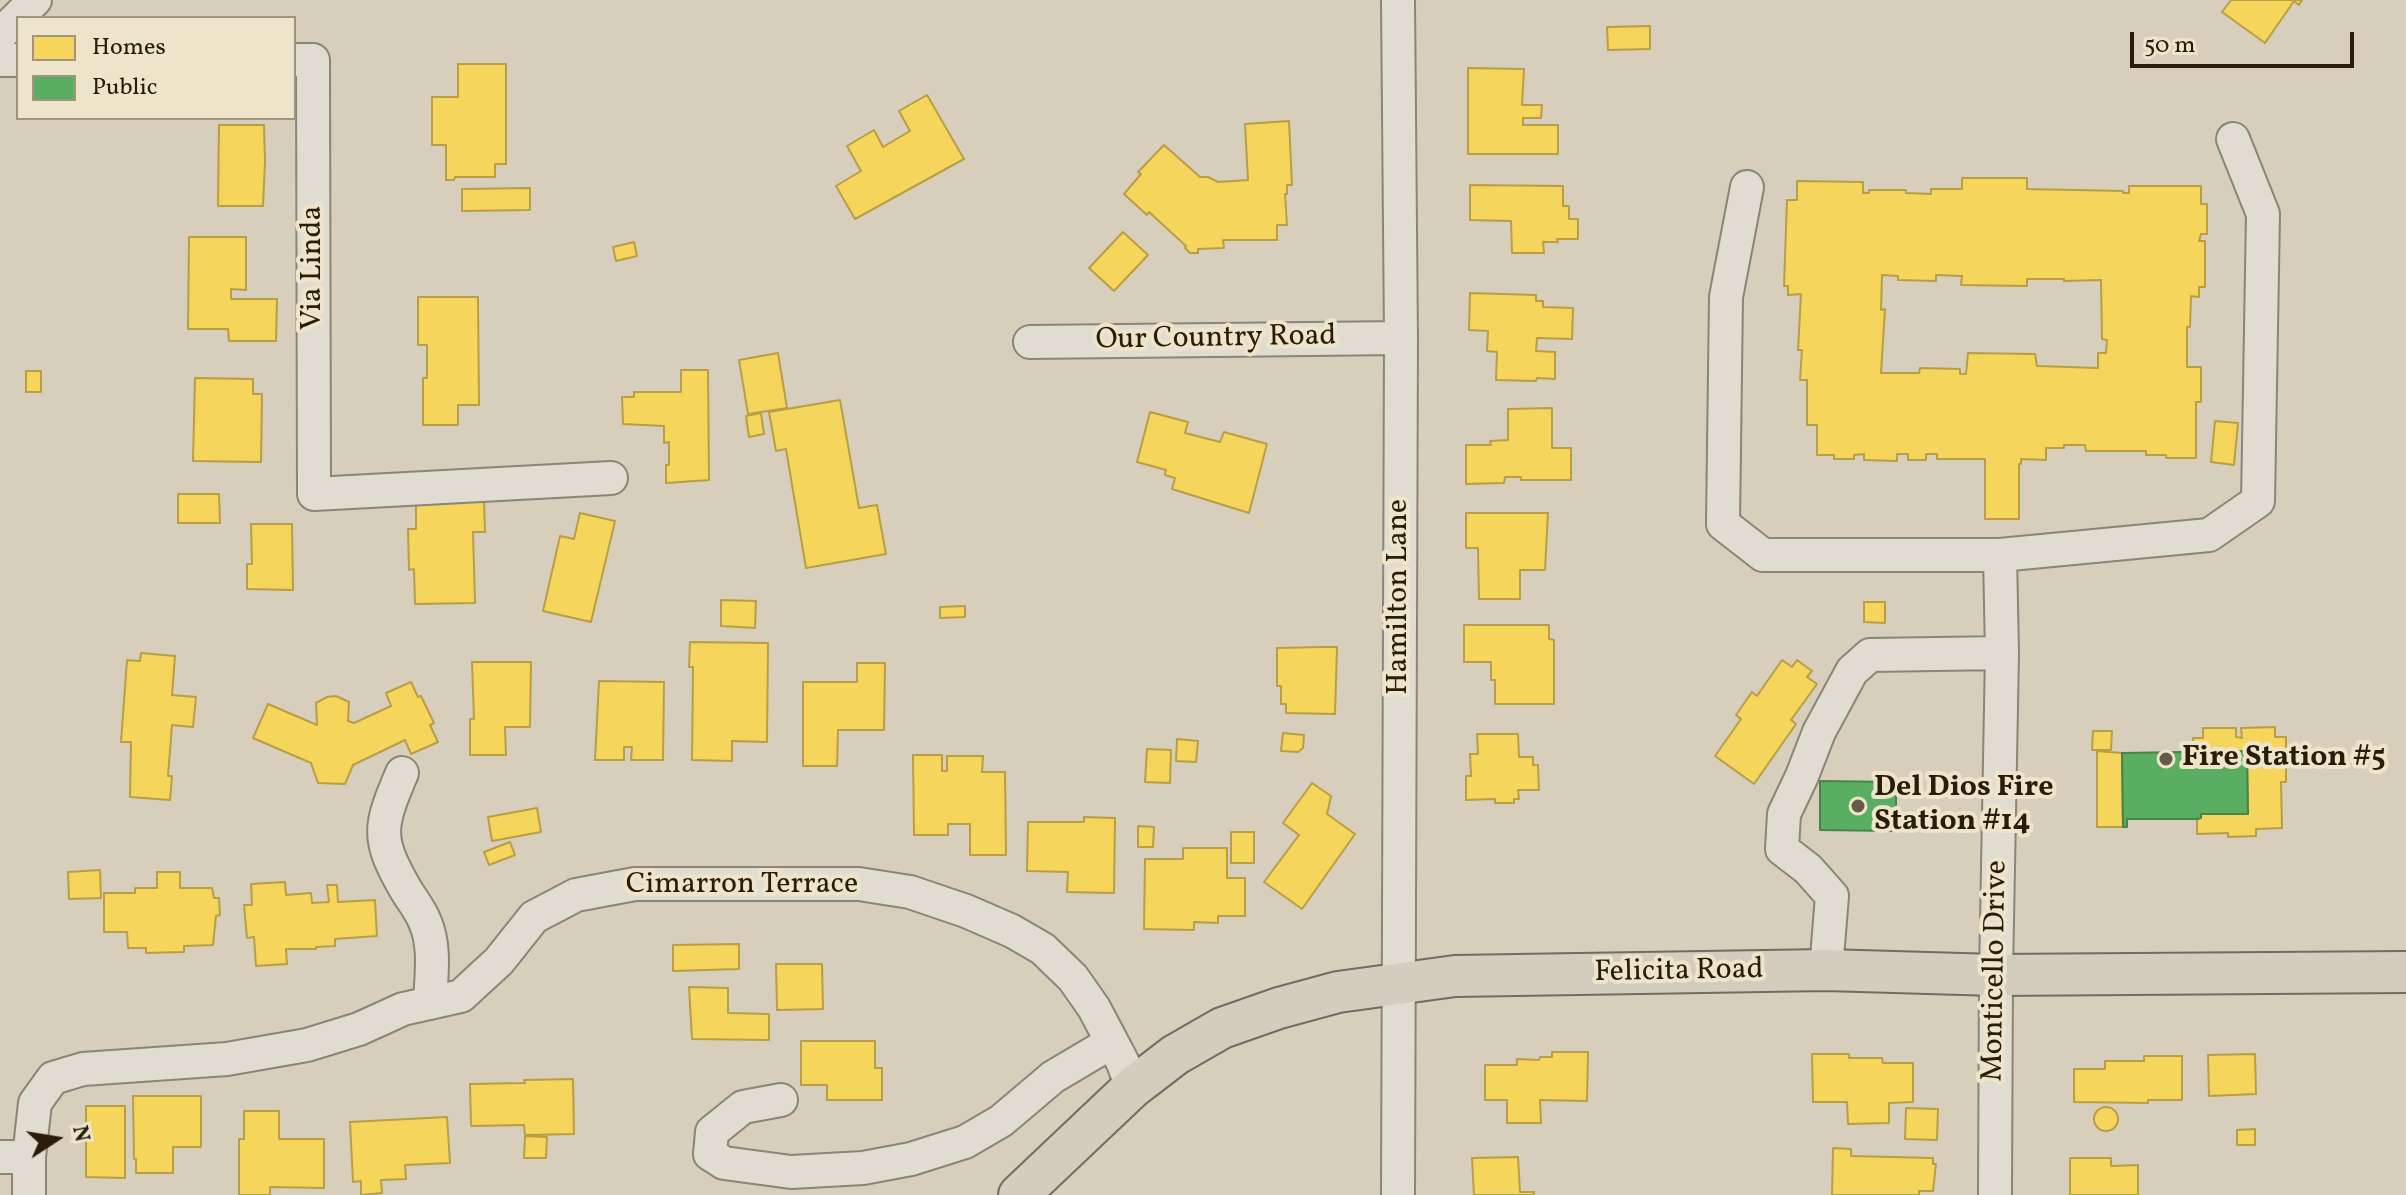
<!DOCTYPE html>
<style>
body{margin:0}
#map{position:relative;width:2406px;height:1195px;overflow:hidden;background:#d7cfbb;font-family:Vollkorn,serif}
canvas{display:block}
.legend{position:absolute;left:16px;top:16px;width:280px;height:104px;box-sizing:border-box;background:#ede4ca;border:2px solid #9f947e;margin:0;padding:10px 14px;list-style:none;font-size:24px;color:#291c0b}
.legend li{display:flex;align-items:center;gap:16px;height:40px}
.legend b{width:40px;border:2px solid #9f947e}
.north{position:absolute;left:16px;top:1099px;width:80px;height:80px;-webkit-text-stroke:6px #ede4ca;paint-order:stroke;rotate:78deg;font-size:22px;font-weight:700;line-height:32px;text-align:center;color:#291c0b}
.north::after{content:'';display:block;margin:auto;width:28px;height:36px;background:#291c0b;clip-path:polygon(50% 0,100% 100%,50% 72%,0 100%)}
.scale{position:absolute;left:2130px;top:32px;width:224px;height:36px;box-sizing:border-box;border:4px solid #291c0b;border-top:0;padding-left:10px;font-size:24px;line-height:28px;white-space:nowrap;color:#291c0b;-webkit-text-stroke:6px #ede4ca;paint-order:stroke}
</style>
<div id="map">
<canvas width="2406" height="1195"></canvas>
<ul class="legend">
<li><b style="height:22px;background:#f6d55c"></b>Homes</li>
<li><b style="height:22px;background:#5aae61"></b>Public</li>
</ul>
<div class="north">N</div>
<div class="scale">50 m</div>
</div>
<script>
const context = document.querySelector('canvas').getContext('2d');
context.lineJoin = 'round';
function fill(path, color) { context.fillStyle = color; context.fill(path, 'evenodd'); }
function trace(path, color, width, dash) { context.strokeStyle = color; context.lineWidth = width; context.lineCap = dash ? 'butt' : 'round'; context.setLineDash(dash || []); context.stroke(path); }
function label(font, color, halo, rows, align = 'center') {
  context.font = font + ' Vollkorn,serif'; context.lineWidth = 8; context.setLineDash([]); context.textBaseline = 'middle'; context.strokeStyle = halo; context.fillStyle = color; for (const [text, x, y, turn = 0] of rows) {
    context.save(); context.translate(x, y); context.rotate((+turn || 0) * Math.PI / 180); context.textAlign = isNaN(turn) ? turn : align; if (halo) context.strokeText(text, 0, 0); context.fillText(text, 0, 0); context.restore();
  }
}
const homes = new Path2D(`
 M2231,0h71l-3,5 -5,-4 -29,42 -43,-31z
 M1650,26v23l-42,1 -1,-23z
 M458,64h48v100h-11v13h-40l-1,3h-8v-35h-14v-48h26z
 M1468,68l56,1 -2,36h20l-1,13h-18v7h35v29h-90z
 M927,95l37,64 -109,60 -19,-33 25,-15 -14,-25 27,-16 9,17 27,-16 -11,-20z
 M1289,121l3,64h-5v9h-2l2,31h-10v15h-54l1,8 -26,1v4h-8l-5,-5 1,-2 -37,-34 -2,3 -23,-21 17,-20 -3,-2 26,-27 36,32h8l10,5 30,-2 -3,-56z
 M219,125h45l1,36 -2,45h-45z
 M1962,178h65v11l96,2v2h6v-7h72v18h6v30h-6l-2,7h6v46h-6v10l-8,-1 -1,31h-3v40h14v35h-5v56h-30v-3h-20v-4h-60l-1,-6h-21v3h-18v12l-25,-1v5h-2v55h-34v-60h-48v-5h-11v6h-18v-6h-11v7l-33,-1v-6l-10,1v4h-20v-4h-17v-30h-10v-45h-7l2,-30h-4l3,-56 -13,1v-9h-4l3,-86h10v-19l66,1v11h6v-3h37v3l25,1v-5h31zM1882,275l16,1v4l38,1v-6l26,1 -1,9 66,1v-7h37v2l37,-1 1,59 5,1 -1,13h-8v15l-61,-2 -2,-12 -67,-1 -2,21h-6v-5l-40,-1 -1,5h-38l4,-64 -4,1z
 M1470,185l93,1v20h6v13h9v20h-21l1,3h-15l1,11h-32l-1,-32 -41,-1z
 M530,188v22l-68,1v-22z
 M1123,232l25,23 -34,36 -25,-23z
 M189,237h57v53l-15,-1v10h46l-1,42h-47l-1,-12h-40z
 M634,242l3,14 -21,5 -3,-14z
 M1470,293l66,2v6h7v6l30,1 -1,31 -35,-1 -1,13 19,1v27l-18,-1 -1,3 -40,-1 1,-28 -10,-1 1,-20 -19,-1z
 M418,297h60l1,108h-21v20h-35v-47h4v-33h-9z
 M778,353l9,55 -39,6 -9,-54z
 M681,370h27l1,110 -43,3v-18h3v-23l-5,1v-17l-41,-2 -1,-27h12v-5h47z
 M26,371h15v21h-15z
 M195,378l58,1v15h9l-1,68 -68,-1z
 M840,400l19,108 18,-3 9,49 -80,14 -20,-119 -10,2 -7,-39z
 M1552,408v40h19v32h-50v-3h-16l-1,6 -38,1v-39h25l-1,-4 18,-1v-31z
 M1150,412l38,10 -3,11 35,9 4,-10 43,12 -18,69 -77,-24 3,-11 -10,-3 1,-5 -29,-8z
 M761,413l3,21 -15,3 -3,-21z
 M2215,421l23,2 -4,42 -23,-3z
 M178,494h41l1,29h-42z
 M484,501l1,31h-12l2,71 -60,1 -1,-35 -5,1 -1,-41h8v-27z
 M580,513l35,8 -24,101 -48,-11 17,-75 14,3z
 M1466,513h82l-3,57h-25v29h-41l-1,-51h-12z
 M251,524h41l1,66 -46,-1v-25h5z
 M721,600l35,1 -1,27 -34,-2z
 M1864,602h21v21l-21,-1z
 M965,606v11l-25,1v-11z
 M1464,625h85v14l5,1v64h-59v-24h-4v-18h-27z
 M690,642l78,1 -1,99 -35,-1v20l-40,-1 1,-93h-4z
 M1322,647h15l-2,67 -49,-1v-9h-5v-18h-4v-38z
 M141,653l34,3 -3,39 24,2 -3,30 -21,-2 -4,51h4l-2,24 -40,-3 1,-55h-10l6,-82 13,1z
 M1782,660l10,7 5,-7 15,11 -5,6 10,7 -26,36 5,4 -42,60 -39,-28 26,-37 -5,-4 16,-23 5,4z
 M472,662h59l-1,65h-25l1,28h-36v-36h4z
 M857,663h28l-1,67h-46l-1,36h-34v-84h54z
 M599,681l65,1 -1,78h-32l1,-13h-8v13h-29z
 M411,682l7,15 3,-1 13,27 -4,2 8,17 -27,12 -6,-14 -52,25 -8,19 -27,-1 -7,-20 -58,-25 15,-34 49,21 -1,-22 11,-6 9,-1 13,6 -1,19 6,2 37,-17 -5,-13z
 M2275,727v10h11v45h-5l1,46 -26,1v7l-28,1v-4l-31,1v-15l4,-1v-4h47l-1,-63 -53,1 -1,-14h10v-10h33v9l6,1 -1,-10z
 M2093,731h19l-1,19h-19z
 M1283,733l21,2 -1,13 -5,4 -17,-1z
 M1477,734h41l1,23h14v8h5l1,25h-21l1,9h-5v4h-19v-4l-29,1v-24h5l-1,-22h8z
 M1177,739l21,2 -2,21 -20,-1z
 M1147,749l24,1 -1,33 -25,-1z
 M2097,751l25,2 1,74h-26z
 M913,755h29v16h5v-15h36l-1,16h23l1,83h-36v-31h-22v11h-34z
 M1312,783l19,13 -4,18 28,20 -53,75 -38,-27 35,-47 -16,-12z
 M537,808l4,24 -49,9 -4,-24z
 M1084,817l31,1 -1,75 -47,-1 1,-20 -41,-1 1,-49h56z
 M1138,826l16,1 -1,20h-15z
 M1231,832h23v31h-23z
 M510,842l5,13 -26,10 -5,-13z
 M1183,848h44v30h18v38h-27v7l-24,-1v8l-50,-1 1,-70h38z
 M100,870l1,28 -32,1 -1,-27z
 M157,872h23v16h32l2,10h5l1,17 -4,1 -3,29 -29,1v6l-38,1v-5h-18l-1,-16h-23v-39h31v-5h22z
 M285,882l1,13 25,-2 1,10 17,-1 -2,-17h10l1,17 37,-2 2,36 -42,3v7l-19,1v2h-30l1,15 -31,2 -2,-29 -7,1 -3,-33h8l-1,-21z
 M739,944v25l-66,2v-26z
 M776,964h46l1,45 -46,1z
 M689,987l39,1v25l41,1v26l-77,-1z
 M801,1041h74v27h7v32h-55v-15h-26z
 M1552,1052h36l-1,49 -47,-1 1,23h-34v-23h-22v-35h32v-6l22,1 1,-3h12z
 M1812,1054h37v4h33l1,5h30v39l-24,1v20l-41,1 -1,-22h-34z
 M2255,1054l1,40 -47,2 -1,-41z
 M2144,1056h38v44h-34v3l-74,-1v-33h31v-8h39z
 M573,1079l1,55 -49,1 -1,-10 -53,1 -1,-42 55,-1 -1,-3z
 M133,1096h68v51h-28v26h-37v-14h-2z
 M86,1106h39v72l-39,-1z
 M2094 1119a12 12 0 1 1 24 0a12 12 0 1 1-24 0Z
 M1906,1108l32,1 -1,31 -32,-1z
 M244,1111h35v28h45v49l-54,-1v8h-31v-56h5z
 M447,1117l3,46 -45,2 1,14 -25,1 1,13 -21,2v-14l-8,1 -3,-60z
 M2255,1129v16h-18v-15z
 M525,1136l22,1 -1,21h-22z
 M1833,1148l18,1v7l82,2v6h3l-3,27h-14v4h-87z
 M1518,1157l2,35h14v3h-60l-2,-37z
 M2070,1158h41v8l27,-1v30h-68z`);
fill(homes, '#f6d55c');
trace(homes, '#b89e44', 2);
const public = new Path2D(`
 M2247,751l1,63h-47v4l-4,1h-70v8h-4l-1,-74z
 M1820,781l76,1v49l-76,-1z`);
fill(public, '#5aae61');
trace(public, '#4b8247', 2);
const minor = new Path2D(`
 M1398,0l3,338 -3,857
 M0,35l35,-35
 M0,60h18
 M294,60h19l1,434 297,-16
 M1747,187l-21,110 -3,227 40,31h237l209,-20 49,-34 5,-287 -30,-75
 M1030,342l371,-4
 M402,773c-23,54 -26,65 4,117 6,10 15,21 19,32 11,25 6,55 5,81
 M1826,970l6,-74 -24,-27 -26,-20 2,-35 18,-38 17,-44 33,-61 18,-16 132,-2
 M781,1100l-38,7 -31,25 -2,22 14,9 67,9 72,-4 48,-9 54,-17 36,-21 52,-44 59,-35
 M0,1157h29
 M29,1195v-38l6,-54 18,-25 30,-9 144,-10 80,-14 52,-16 44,-20 58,-13 38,-35 35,-44 42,-22 59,-11h224l51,8 56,19 46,20 31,18 30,29 21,30 29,55 9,25
 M1995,1195l1,-220 6,-322 -2,-98`);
const major = new Path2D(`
 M1019,1195l113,-107 43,-33 47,-27 57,-20 59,-16 117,-16 371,-6 170,5 410,-3`);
trace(minor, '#8b8477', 36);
trace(major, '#726c60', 44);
trace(minor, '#e0dcd1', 32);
trace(major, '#d4ccbe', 40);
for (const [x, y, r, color] of [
 [2166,759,8,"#665b49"],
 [1858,806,8,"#665b49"]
]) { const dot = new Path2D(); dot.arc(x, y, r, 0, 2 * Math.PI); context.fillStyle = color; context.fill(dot); trace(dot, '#ede4ca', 3); }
label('30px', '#291c0b', '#ede4ca', [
 ["Via Linda",314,268,-90],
 ["Our Country Road",1216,340,-1],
 ["Hamilton Lane",1400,597,-90],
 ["Cimarron Terrace",742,886],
 ["Monticello Drive",1997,971,-89],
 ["Felicita Road",1679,973,-1]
]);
label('bold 30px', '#291c0b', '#ede4ca', [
 ["Fire Station #5",2182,759],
 ["Del Dios Fire",1874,789],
 ["Station #14",1874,823]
], 'left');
</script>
